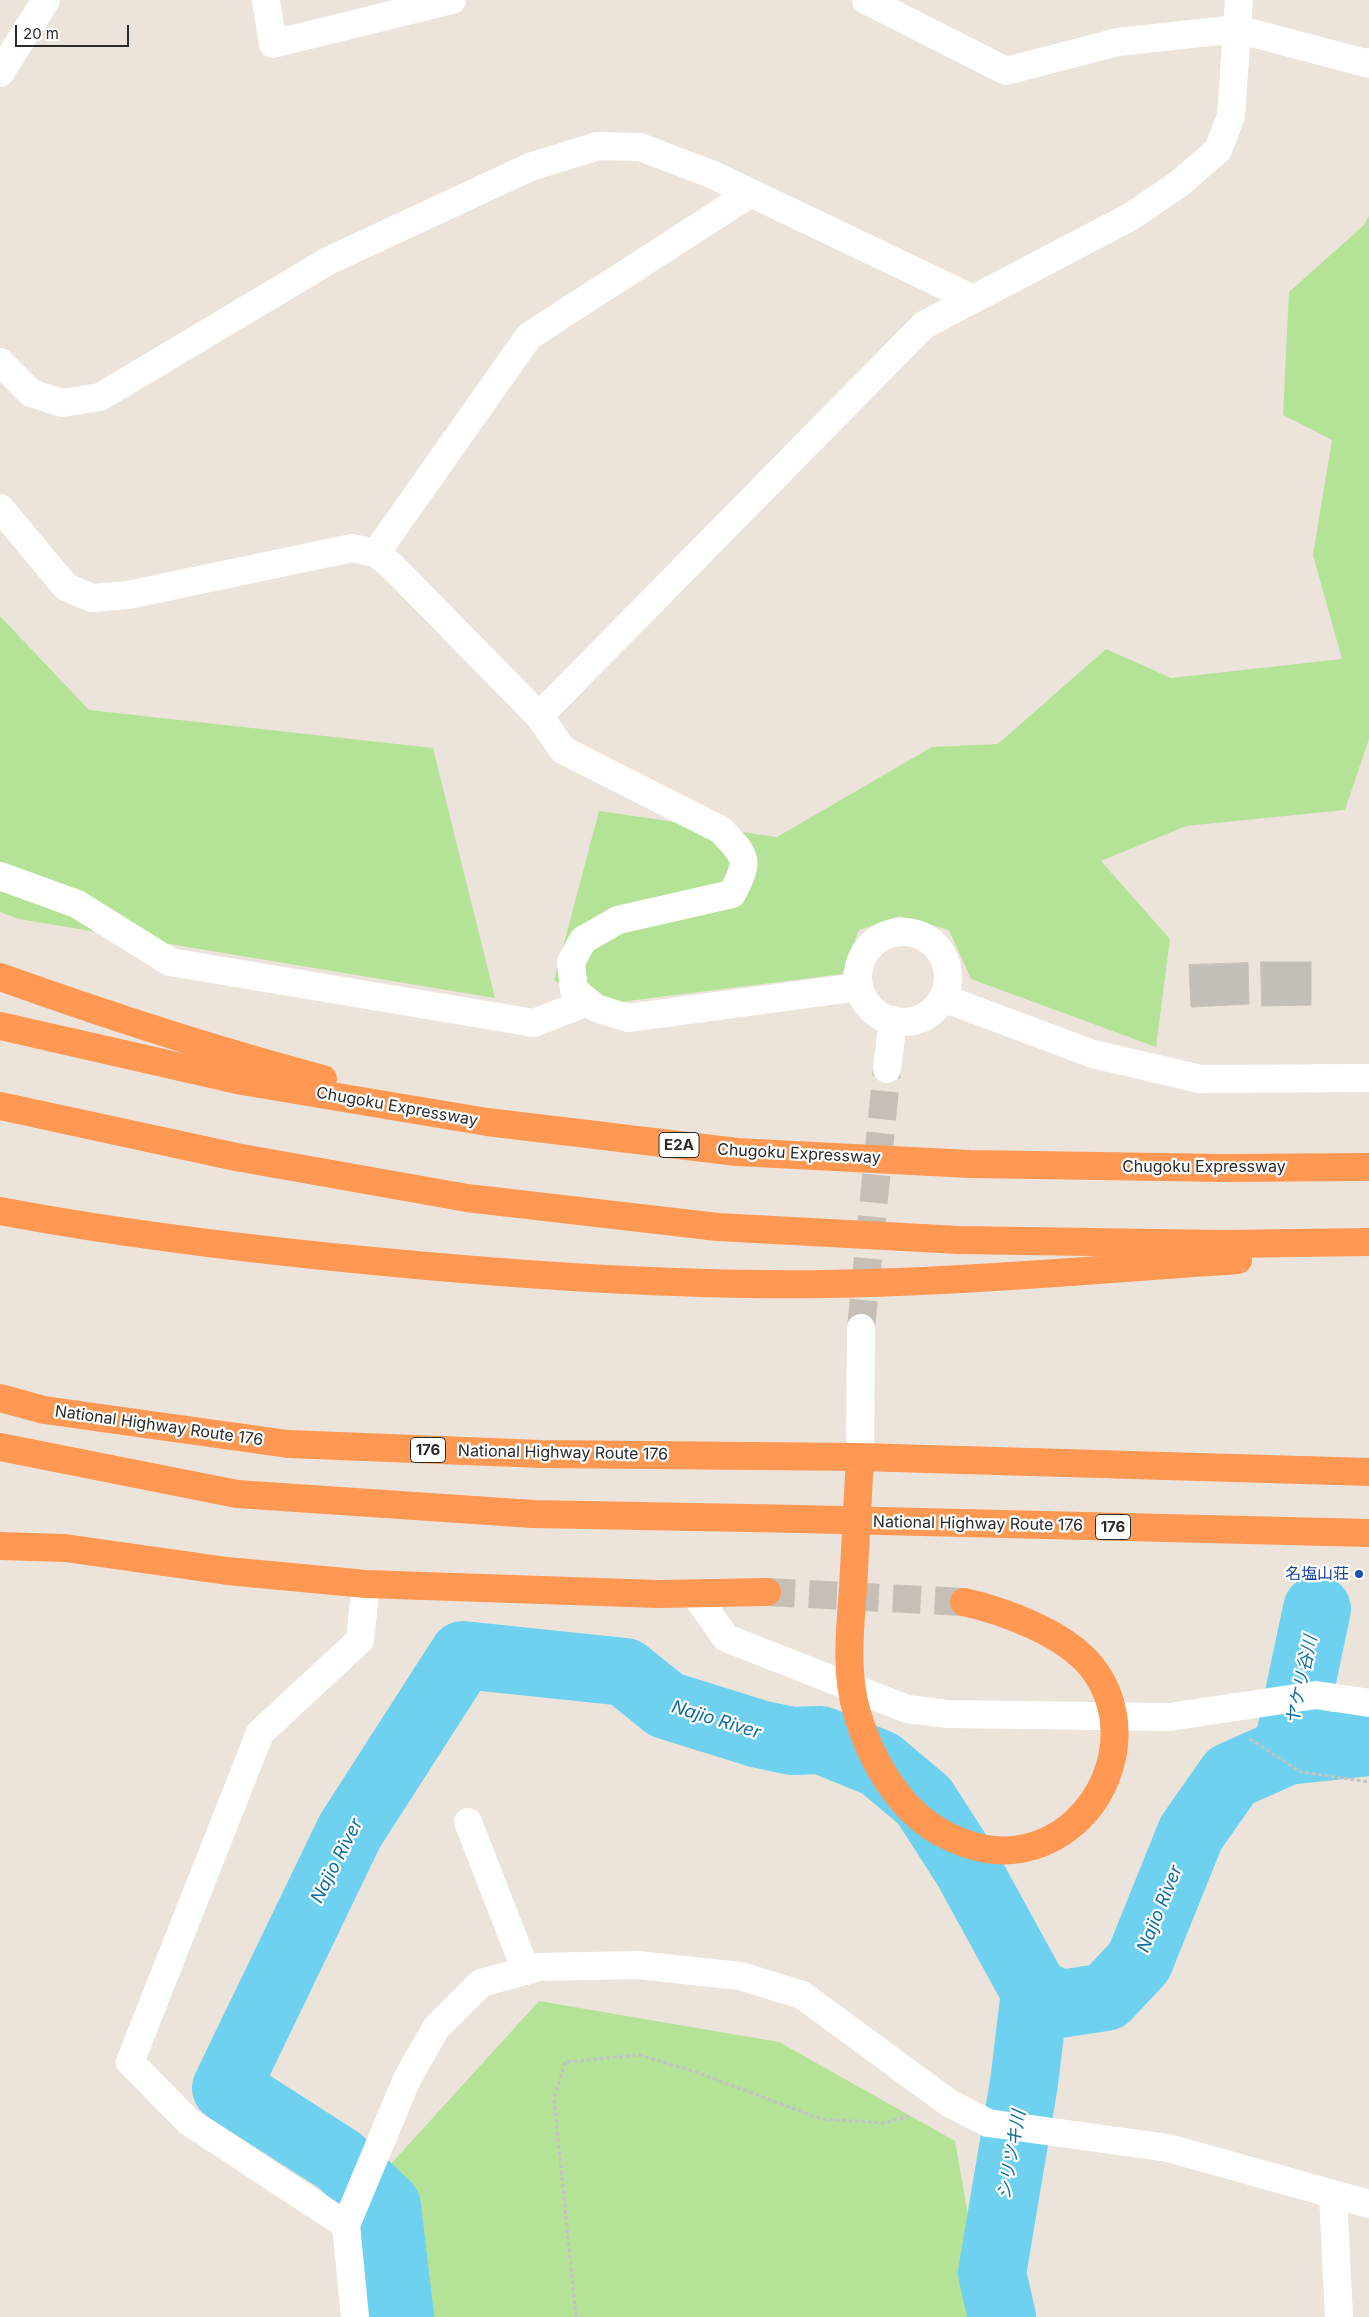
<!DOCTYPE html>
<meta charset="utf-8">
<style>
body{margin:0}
#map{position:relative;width:1369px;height:2317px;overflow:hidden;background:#ece4db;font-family:Inter,sans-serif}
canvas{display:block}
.scale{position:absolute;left:15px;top:25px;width:114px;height:22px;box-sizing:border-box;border:2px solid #2a2a2a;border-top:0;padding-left:6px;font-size:15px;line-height:18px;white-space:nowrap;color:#2a2a2a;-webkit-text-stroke:4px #fff;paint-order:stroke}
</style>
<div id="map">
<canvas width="1369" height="2317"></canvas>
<div class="scale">20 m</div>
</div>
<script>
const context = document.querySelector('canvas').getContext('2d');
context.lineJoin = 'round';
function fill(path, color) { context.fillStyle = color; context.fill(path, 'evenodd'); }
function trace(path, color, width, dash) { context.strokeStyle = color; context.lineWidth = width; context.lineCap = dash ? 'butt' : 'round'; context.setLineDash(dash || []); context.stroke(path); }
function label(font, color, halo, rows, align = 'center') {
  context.font = font + ' Inter,"Noto Sans JP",sans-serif'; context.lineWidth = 4.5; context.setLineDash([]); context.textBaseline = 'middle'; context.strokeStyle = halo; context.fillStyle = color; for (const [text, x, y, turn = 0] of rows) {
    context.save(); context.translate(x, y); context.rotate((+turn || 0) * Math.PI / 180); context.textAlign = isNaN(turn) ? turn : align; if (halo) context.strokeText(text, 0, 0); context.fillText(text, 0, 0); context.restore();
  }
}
fill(new Path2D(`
 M1369,216v523l-24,71 -159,16 -85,35 69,78 -14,108 -185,-68 -22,-49 -50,-14 -40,14 -17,44 -230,29 -58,-22 45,-170 178,26 155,-90 66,-3 108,-95 65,29 171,-19 -29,-104 19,-115 -49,-25 6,-123 74,-66z
 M0,616l89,94 344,38 62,250 -476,-79 -19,-7z
 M539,2001l240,41 176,99 31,176h-575l-22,-151z`), '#b4e397');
trace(new Path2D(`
 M1287,1751l30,-142
 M400,2317l-13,-111 -47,-45 -114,-73 124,-257 113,-176 162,17 41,33 93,29 33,7 29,-1 59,24 44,37 43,67 68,124 25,12 46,-7 33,-35 52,-129 40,-57 56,-25 82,-9
 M1002,2317l-10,-44 32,-190 11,-91`), '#6dd1ef', 68);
const building = new Path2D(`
 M1261,962h50v43l-49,1z
 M1248,963l1,41 -58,3 -2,-42z`);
fill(building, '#c4beb8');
trace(building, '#c7c0b5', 1);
trace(new Path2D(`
 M861,1328l26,-259`), '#c5bfb8', 28, [28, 14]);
trace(new Path2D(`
 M767,1592l197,10`), '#c5bfb8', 28, [28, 14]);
trace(new Path2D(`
 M1250,1739l51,33 68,10
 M576,2317l-22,-218 11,-37 74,-7 57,17 125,47 64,4 24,-7`), '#c3c3c3', 3, [4, 2.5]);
trace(new Path2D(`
 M266,0l7,44 179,-44
 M866,0l140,71 112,-29 119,-13 132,35v-2
 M0,73l46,-73
 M0,362l31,31 31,10 38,-6 228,-136 202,-94 68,-21 42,1 71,27 262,125
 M0,508l66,79 26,11 36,-3 224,-47 24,5 16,13 147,150 24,34 158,80c26,27 29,30 11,64l-114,26 -35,20 -12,22 3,28 22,18 32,10 231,-31
 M376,553l153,-217 222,-143
 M539,716l385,-391 208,-109 48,-33 38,-33 13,-34 8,-116
 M0,876l77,28 93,58 364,61 53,-21
 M858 977a45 45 0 1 1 90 0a45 45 0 1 1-90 0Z
 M943,998l150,56 107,25 169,-1
 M887,1069l6,-49
 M860,1457l1,-129
 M694,1593l32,45 181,71 41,5 221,3 147,-22 53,8
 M468,1822l58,149
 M1333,2195l6,122
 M346,2225l61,-146 29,-51 45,-45 58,-16 99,-2 102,11 62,19 147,108 39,20 180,25 201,56
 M355,2317l-9,-92 -158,-104 -58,-59 130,-329 100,-93 6,-56`), '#fff', 28);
trace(new Path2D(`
 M0,977c106,38 213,73 323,102
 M0,1026l242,55 245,41 250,30 233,12 254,4 145,-1
 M0,1106l236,51 231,41 251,29 241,13 265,4 145,-2
 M0,1211c127,24 255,39 384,51 146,14 295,24 442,22 138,-2 275,-15 412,-24
 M0,1398l44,12 244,34 253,10 319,3 509,15
 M0,1447l237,47 296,20 267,5 569,14
 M860,1457c-2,44 -5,87 -7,131 -3,42 -8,85 4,125 13,46 41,95 83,119 24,13 53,22 80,17 82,-14 124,-117 71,-183 -27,-33 -87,-55 -127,-64
 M0,1546l65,2 162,23 139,13 292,10 109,-2`), '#ff9853', 28);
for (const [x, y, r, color] of [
 [1359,1574,5,"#1a4fb4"]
]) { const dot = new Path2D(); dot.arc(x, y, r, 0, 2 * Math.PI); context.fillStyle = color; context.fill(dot); trace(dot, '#fff', 2); }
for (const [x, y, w] of [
 [679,1145,40],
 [428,1450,35],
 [1113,1527,35]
]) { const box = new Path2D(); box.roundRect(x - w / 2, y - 12.5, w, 25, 4); context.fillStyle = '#fff'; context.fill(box); trace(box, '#2a2a2a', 1); }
label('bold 15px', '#2a2a2a', null, [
 ["E2A",679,1145],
 ["176",428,1450],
 ["176",1113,1527]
]);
label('16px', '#2a2a2a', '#fff', [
 ["Chugoku Expressway",397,1107,10],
 ["Chugoku Expressway",799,1154,3],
 ["Chugoku Expressway",1204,1167],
 ["National Highway Route 176",159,1426,8],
 ["National Highway Route 176",563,1453,1],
 ["National Highway Route 176",978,1524,1]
]);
label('16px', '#164399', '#fff', [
 ["名塩山荘",1349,1574]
], 'right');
label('italic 18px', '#0c6f9b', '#fff', [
 ["ヤケリ谷川",1302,1680,-78],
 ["Najio River",716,1720,17],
 ["Najio River",337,1861,-63],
 ["Najio River",1160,1909,-68],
 ["シリツキ川",1012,2155,-80]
]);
</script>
